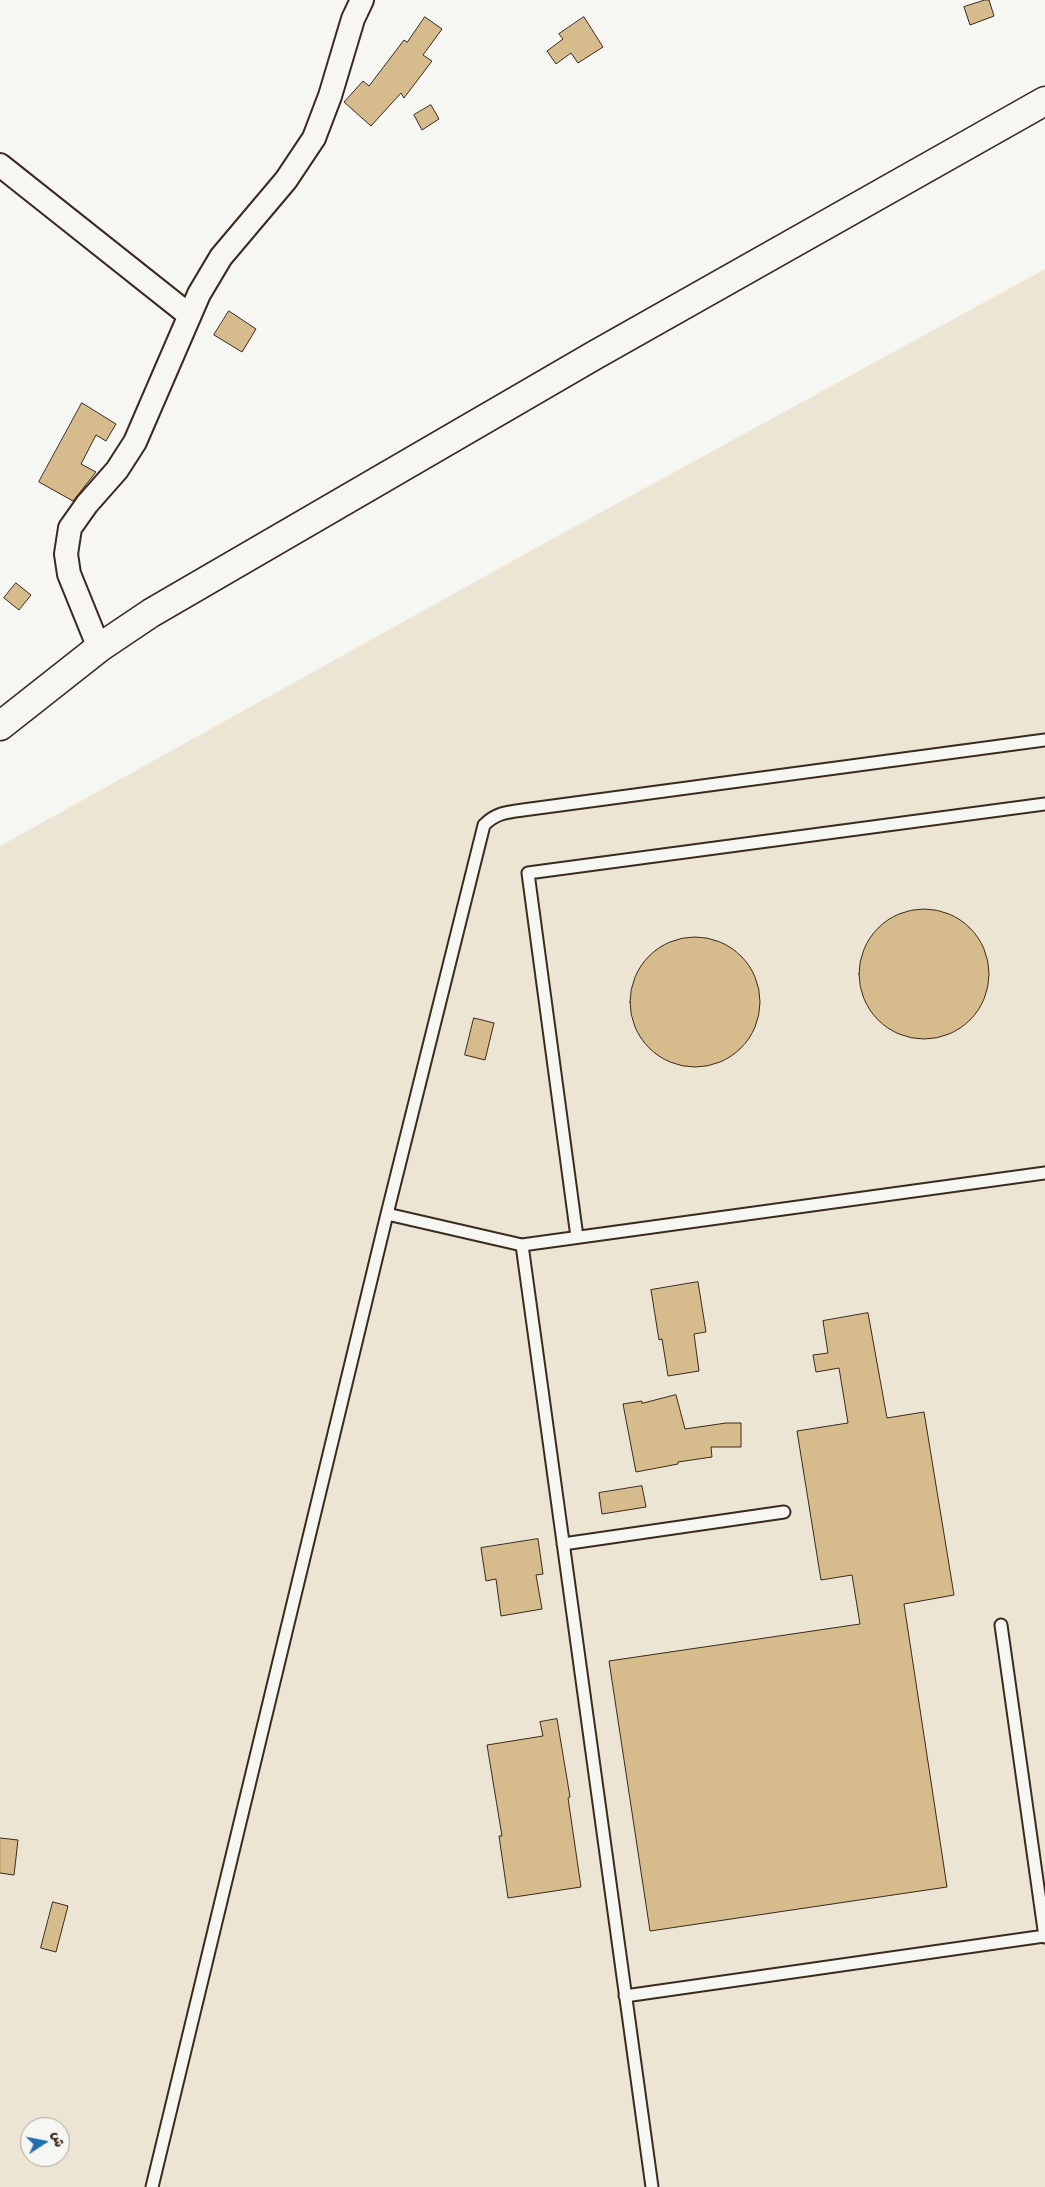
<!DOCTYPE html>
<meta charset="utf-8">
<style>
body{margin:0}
#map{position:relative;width:1045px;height:2187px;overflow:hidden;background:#f6f6f2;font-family:"Playpen Sans","Playpen Sans Arabic",sans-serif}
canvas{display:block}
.north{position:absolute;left:20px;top:2117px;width:50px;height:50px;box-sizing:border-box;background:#f6f6f2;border:1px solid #aba49d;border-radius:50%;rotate:79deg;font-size:14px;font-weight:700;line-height:20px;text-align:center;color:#3b2a1e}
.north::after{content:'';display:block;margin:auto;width:18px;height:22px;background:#1f6fb2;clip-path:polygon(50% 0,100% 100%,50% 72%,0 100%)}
</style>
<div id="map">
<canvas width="1045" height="2187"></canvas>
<div class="north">ش</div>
</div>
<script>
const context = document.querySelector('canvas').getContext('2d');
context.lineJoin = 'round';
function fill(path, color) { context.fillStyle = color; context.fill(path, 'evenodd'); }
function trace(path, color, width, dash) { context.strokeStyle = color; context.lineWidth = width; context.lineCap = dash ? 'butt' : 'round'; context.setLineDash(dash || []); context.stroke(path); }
fill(new Path2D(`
 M1045,269v1918h-1045v-1341l554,-308zM30,2127h30v30h-30z`), '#ece5d3');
const building = new Path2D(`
 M985,0h4l5,16 -24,9 -6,-18z
 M425,17l17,12 -19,26 9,6 -28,37 -3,-5 -30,33 -27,-24 19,-21 6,5 35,-46 3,2z
 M584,17l19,30 -25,16 -7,-10 -15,11 -9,-13 16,-12 -4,-5z
 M431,105l8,14 -17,11 -8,-15z
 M229,311l27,18 -14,23 -28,-17z
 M82,403l34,21 -10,17 -10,-6 -15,29 15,8 -23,29 -34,-19z
 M16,583l15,12 -12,15 -15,-12z
 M859 974a65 65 0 1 1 130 0a65 65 0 1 1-130 0Z
 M630 1002a65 65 0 1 1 130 0a65 65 0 1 1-130 0Z
 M474,1018l20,5 -9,37 -20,-5z
 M698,1282l8,50 -12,2 5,37 -31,5 -6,-37 -3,1 -8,-50z
 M868,1313l19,105 37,-6 30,183 -50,9 43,283 -297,44 -41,-270 251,-37 -8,-49 -31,5 -24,-149 51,-8 -9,-55 -23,4 -3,-17 15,-2 -5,-32z
 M676,1395l9,34 41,-6h15v24h-30l1,10 -34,5v2l-42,8 -13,-68 19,-3v2z
 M642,1486l4,21 -44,7 -3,-21z
 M538,1539l5,35 -7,1 6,34 -41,7 -5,-37 -10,2 -5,-33z
 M557,1719l13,78 -2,1 13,89 -73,11 -9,-62h3l-15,-91 56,-9 -3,-14z
 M0,1838l18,2 -4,35 -14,-2z
 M53,1902l15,4 -12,46 -15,-4z`);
fill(building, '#d6bc8c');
trace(building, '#3b2a1e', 1);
const service = new Path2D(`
 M387,1214l135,31 523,-72
 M577,1237l-49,-364 517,-69
 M522,1245l130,942
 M563,1544l221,-32
 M1001,1625l44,312
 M625,1996l420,-60
 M152,2187l235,-973 97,-389c12,-12 23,-13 39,-15l522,-70`);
const minor = new Path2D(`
 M0,165l189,150
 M99,648l-30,-74 -3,-20 4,-26 17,-24 30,-34 18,-28 64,-148 22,-37 65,-77 28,-42 16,-42 23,-77 9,-19`);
const secondary = new Path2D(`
 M0,726l99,-78 52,-35 444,-258 450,-254`);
trace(service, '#3b2a1e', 15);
trace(minor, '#3b2a1e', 26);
trace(secondary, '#3b2a1e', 31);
trace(service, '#f6f6f2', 11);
trace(minor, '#f6f6f2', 22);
trace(secondary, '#f6f6f2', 28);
</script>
